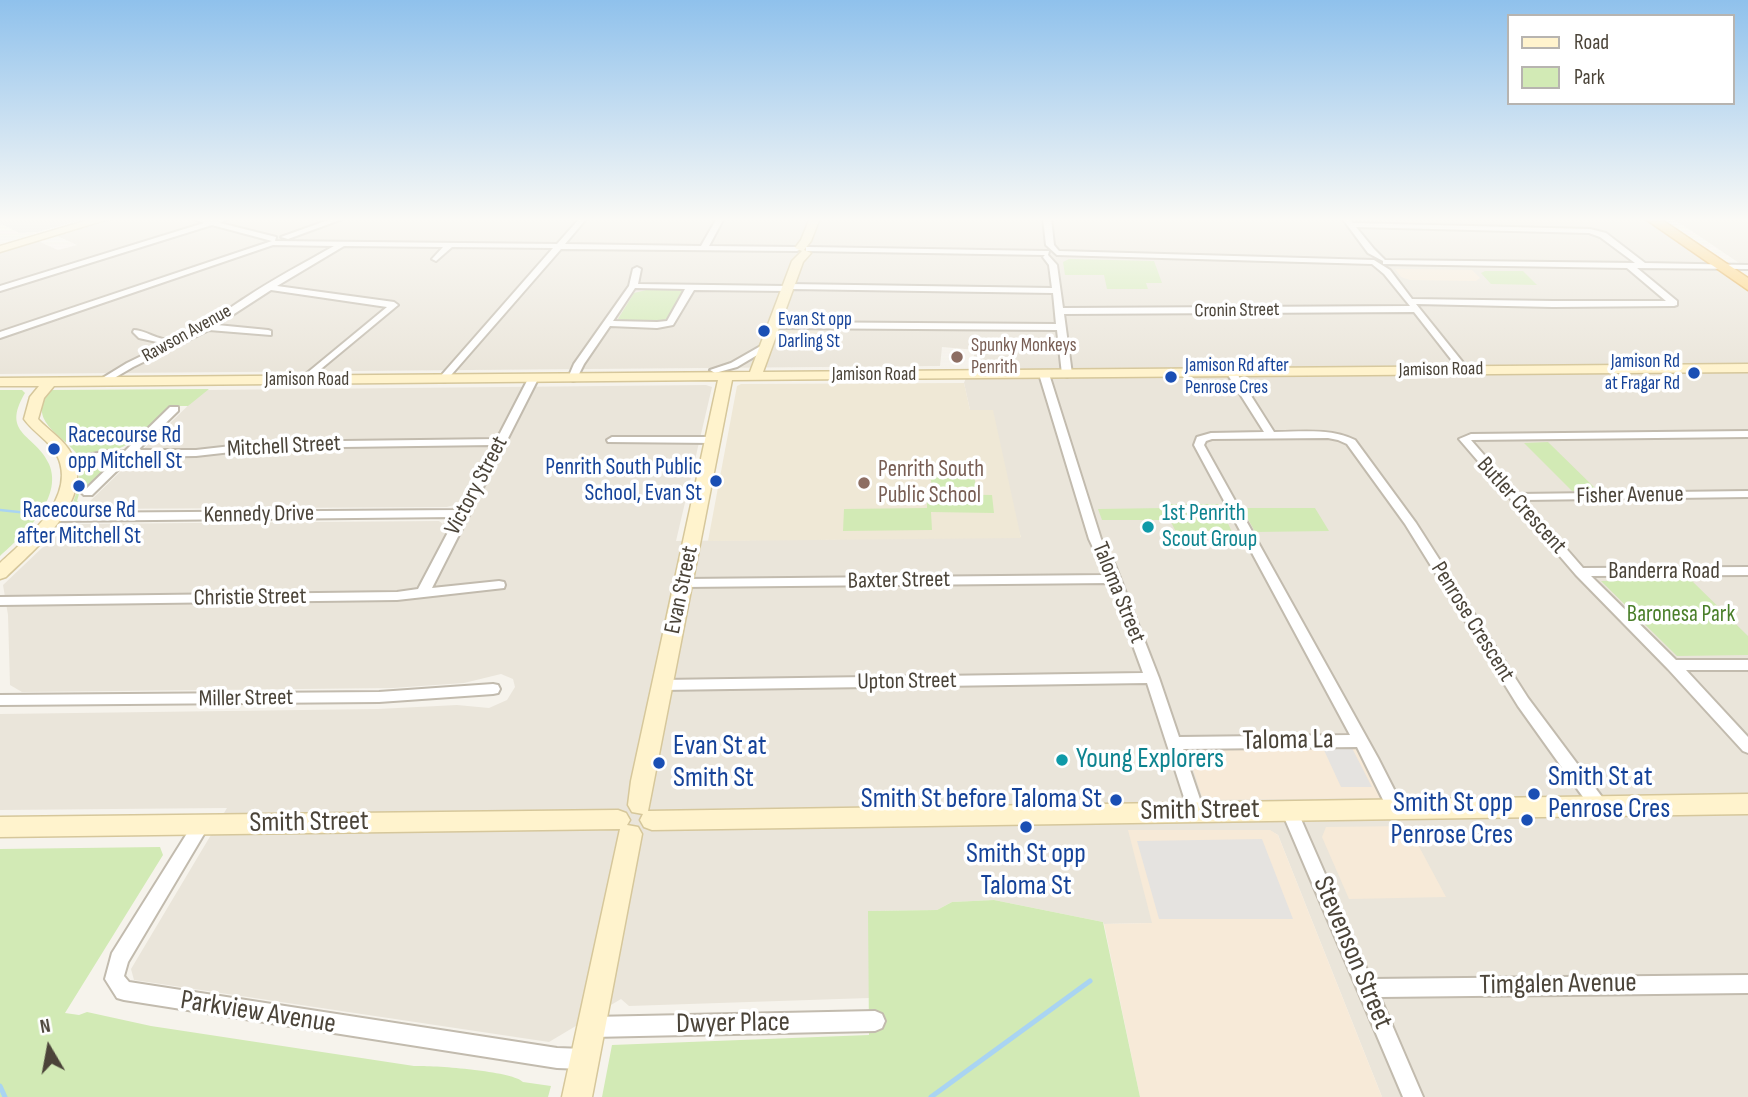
<!DOCTYPE html>
<style>
body{margin:0}
#map{position:relative;width:1748px;height:1097px;overflow:hidden;background:#f6f3ec;font-family:"Sofia Sans Condensed",sans-serif}
canvas{display:block}
.legend{position:absolute;left:1507px;top:14px;width:228px;height:91px;box-sizing:border-box;background:#fff;border:2px solid #b7b4b0;margin:0;padding:9px 12px;list-style:none;font-size:21px;color:#4b4439}
.legend li{display:flex;align-items:center;gap:14px;height:35px}
.legend b{width:35px;border:2px solid #b7b4b0}
.north{position:absolute;left:14px;top:1013px;width:70px;height:70px;-webkit-text-stroke:5px #fff;paint-order:stroke;rotate:350deg;font-size:19px;font-weight:700;line-height:28px;text-align:center;color:#4b4439}
.north::after{content:'';display:block;margin:auto;width:24px;height:32px;background:#4b4439;clip-path:polygon(50% 0,100% 100%,50% 72%,0 100%)}
</style>
<div id="map">
<canvas width="1748" height="1097"></canvas>
<ul class="legend">
<li><b style="height:9px;background:#fff3cd"></b>Road</li>
<li><b style="height:19px;background:#d2eab5"></b>Park</li>
</ul>
<div class="north">N</div>
</div>
<script>
const context = document.querySelector('canvas').getContext('2d');
context.lineJoin = 'round';
function fill(path, color) { context.fillStyle = color; context.fill(path, 'evenodd'); }
function trace(path, color, width, dash) { context.strokeStyle = color; context.lineWidth = width; context.lineCap = dash ? 'butt' : 'round'; context.setLineDash(dash || []); context.stroke(path); }
function label(font, color, halo, rows, align = 'center') {
  context.font = font + ' "Sofia Sans Condensed",sans-serif'; context.lineWidth = 7; context.setLineDash([]); context.textBaseline = 'middle'; context.strokeStyle = halo; context.fillStyle = color; for (const [text, x, y, turn = 0] of rows) {
    context.save(); context.translate(x, y); context.rotate((+turn || 0) * Math.PI / 180); context.textAlign = isNaN(turn) ? turn : align; if (halo) context.strokeText(text, 0, 0); context.fillText(text, 0, 0); context.restore();
  }
}
fill(new Path2D(`
 M118,218h1526l104,73v806h-366l-104,-262 -9,-5 -117,93 -48,1 -1,-2 -109,-22 -42,2 -15,8 -68,1v87l-240,8 -8,-7 -72,43 -415,-62 -3,-11 96,-161 -227,2v-96l378,-5 79,-4 32,3 18,-8 8,-13 -2,-8 -12,-5 -37,9 -71,5 -371,4 -12,-7 -2,-70 -5,-30 60,-57 10,-4 366,-3 4,3 11,-19 -7,2 -365,2 122,-119 502,-5 6,2 -36,154 345,-4 -51,-127 -6,-27 12,-33 -34,-3 -2,19 -940,8v-122l38,-11 20,9 19,-5 -20,-9z
 M1672,218h76v51z`), '#eae5da');
fill(new Path2D(`
 M1395,269l77,1 8,8 -4,3 -66,-1 -9,-3z
 M1354,745l28,53 -179,2 -17,-53z
 M1408,826l38,71 -97,2 -27,-62 4,-10z
 M1128,830h142l8,5 104,262h-242l-36,-173 48,-1z`), '#f7ead8');
fill(new Path2D(`
 M819,329l-5,18 -37,1 7,-18z
 M964,383l6,27h23l28,128 -313,3 29,-155 4,-2z`), '#efe8d6');
fill(new Path2D(`
 M1069,259l85,2 8,22h-16l2,6h-41l-3,-14h-39l-2,-13z
 M1485,271h38l14,14 -46,-1 -10,-11z
 M650,289h29l4,3c-4,8 -8,19 -14,25 -10,9 -40,6 -51,2l16,-26z
 M209,389l-21,17h-17c-33,32 -46,50 -93,49 -17,-22 -52,-34 -28,-65z
 M0,390h22l3,3c-25,42 11,41 24,71 15,35 -27,72 -49,92z
 M1548,442l50,49h-26l-48,-48z
 M110,456l5,1 -1,4 -35,33 -2,7 8,5 -2,3h46l-2,2h-57l8,-23 2,-24z
 M930,475h44l2,12h-44z
 M927,494l65,1 2,18 -63,-1 1,18 -89,1 1,-22 83,-1z
 M1164,504h55l13,28h-56l-6,-12h-68l-4,-11 67,-1z
 M1242,508h73l14,23 -74,1z
 M1691,580l57,56v19l-71,1 -76,-75z
 M160,847l3,8 -98,158 14,2 8,-3 64,14 263,40c18,-1 100,5 109,16l28,4 -3,11h-548v-248z
 M994,900l109,22 37,175h-538l10,-52 257,-10 -1,-124 69,-1 15,-8z`), '#d2eab5');
fill(new Path2D(`
 M0,218h88l-50,14 -19,1 -19,-10z
 M1323,748h29l20,39h-31z
 M1262,839l31,80h-134l-22,-78z`), '#e5e3e0');
trace(new Path2D(`
 M0,510l28,3`), '#a9d4f2', 2.5);
trace(new Path2D(`
 M0,1086l5,11
 M931,1097l159,-116`), '#a9d4f2', 5);
const street = new Path2D(`
 M191,218l21,2 18,-2 -10,5 56,14 -1,4 282,3 23,-26h7l-22,26 136,2 16,-28h7l-15,28 88,1 4,2 -4,2 -236,-2 -116,133h-6v-4l114,-130 -101,-1 -16,14 -4,-2 11,-12 -99,-1 -67,40 117,16 4,3 -94,78 -3,-1v-4l86,-71 -116,-17 -54,35 51,5 3,1v4l-62,-5 -76,37 -29,17h-6l-2,-2 31,-19 39,-19 -27,-6 -6,-6 1,-2c12,0 27,13 41,9 21,-5 51,-29 70,-41 28,-19 59,-35 89,-52l-61,-1 -273,93v-6l272,-91 -60,-16 -212,66v-5l204,-63z
 M334,218h11l-57,21 -7,-2z
 M1043,218h8l3,27 5,6 315,9 16,10 22,29 141,2h113l-39,-33 -244,-4v-3l-15,-8 -26,-35h7l4,5 237,6 16,4 39,30 103,2v4l-111,-1 40,33v4l-3,1 -121,1 -137,-3 53,66 -5,3 -3,-1 -47,-60 -350,2 8,60 -5,3 -5,-3 -5,-44 -283,-2 -4,-3 4,-3 282,2 -3,-31 -261,-4 -4,2 -94,-1 -21,35 -16,3 -47,-2 -26,38 -8,16 -3,1 -5,-3 6,-14 55,-78 4,-17 4,-2 4,2 -3,15 147,2 4,-2 263,4 -3,-23 -6,-8 2,-2 -239,-4v-4h3l237,4h3l-1,4 9,10 6,43 347,-2 -26,-32 -12,-10 -315,-9 -11,-10zM1356,227l233,6 11,4 35,26 -250,-3 -11,-11zM635,288l50,1 -18,32 -10,1 -44,-1z
 M766,343l5,3 -2,2 -32,19 -22,6 -5,-3 21,-7z
 M1231,369l5,3 38,60c27,0 56,-4 81,8l61,83 112,175 77,103 2,5 -2,5 -6,2 -6,-2 -75,-105 -113,-182 -58,-80 -9,-4 -10,-2 -116,1 -6,2 -2,4 174,313 26,51 -2,5 -6,2 -6,-2 -33,-67 -174,2 21,62 -2,5 -6,2 -6,-2 -43,-133 -485,7 -5,-1 -2,-4 2,-4 5,-1 481,-7 -33,-90 -426,4 -6,-4 6,-4 422,-4 -17,-36 -50,-165 5,-3 5,3 52,165 14,26 44,113 20,59 171,-2 -156,-290 3,-8 14,-4 53,-1 -38,-60z
 M533,376l5,3 -106,209 67,-7 5,1 1,3 -1,3 -107,12 -397,5v-8l397,-5 21,-3 38,-72 -402,4 -6,-4 6,-4 405,-3 34,-65 -226,3 -71,8 -65,1 -39,38h-8l-2,-2 2,-2 35,-34h-12l-39,8 -5,-3 1,-2 43,-9h18l45,-44h8v4l-40,39h58l71,-8 230,-3 31,-60z
 M1748,431v6l-277,3 47,54 230,-3v6l-224,3 59,68 165,-1v8l-157,1 85,84h72v10h-62l62,67v16l-5,-2 -75,-82 -92,-94 -117,-136 12,-5z
 M612,437h101l5,3 -5,3 -105,-1 -1,-2z
 M493,684l5,1 2,4 -2,4 -5,1 -114,8 -379,3v-10l379,-3z
 M1289,803l6,2 2,5 74,169 377,-4v18l-368,4 43,100h-20l-122,-287 2,-5z
 M202,817l6,2 2,5 -82,138 -4,14 5,6 428,66 27,1 7,3 3,7 -3,7 -7,3 -27,-1 -433,-68 -7,-2 -12,-19 7,-26 84,-134z
 M875,1011l7,3 3,7 -3,7 -7,3 -283,6 -7,-3 -3,-7 3,-7 7,-3z`);
const secondary = new Path2D(`
 M95,218h17l-112,34v-6z
 M810,218h10l-9,23 -7,9 7,3 -8,9 -40,110 985,-8v8l-1016,8 -84,431 1100,-17v20l-1096,16 -8,-3 -4,-7 3,-6 -11,-2 -4,-7 3,-24 87,-401 -664,6 -10,12 -6,21c11,12 27,21 34,36 23,45 -37,94 -66,122l-6,2v-16c27,-25 78,-66 57,-108 -7,-14 -24,-23 -33,-36l6,-22 9,-11h-39v-8l750,-6 42,-111 10,-10 -7,-3 6,-8z
 M618,810l8,3 4,7 -3,5 11,2 4,7 -50,263h-30l58,-268 -620,8v-20z`);
const highway = new Path2D(`
 M1644,218h15l89,60v12z`);
trace(street, '#c2bbae', 4);
trace(secondary, '#d6c79b', 3);
trace(highway, '#e0a43c', 3);
fill(street, '#fff');
fill(secondary, '#fff3cd');
fill(highway, '#ffcf6e');
const sky = context.createLinearGradient(0, 0, 0, 372);
sky.addColorStop(0, '#8fc1ec');
sky.addColorStop(0.59, '#fbfaf6');
sky.addColorStop(1, '#fbfaf600');
context.fillStyle = sky;
context.fillRect(0, 0, 1748, 372);
for (const [x, y, r, color] of [
 [764,331,7,"#1a4fb4"],
 [957,357,7,"#8d6e63"],
 [1694,373,7,"#1a4fb4"],
 [1171,377,7,"#1a4fb4"],
 [54,449,7,"#1a4fb4"],
 [716,481,7,"#1a4fb4"],
 [864,483,7,"#8d6e63"],
 [79,486,7,"#1a4fb4"],
 [1148,527,7,"#0f9aa8"],
 [1062,760,7,"#0f9aa8"],
 [659,763,7,"#1a4fb4"],
 [1534,794,7,"#1a4fb4"],
 [1116,800,7,"#1a4fb4"],
 [1527,820,7,"#1a4fb4"],
 [1026,827,7,"#1a4fb4"]
]) { const dot = new Path2D(); dot.arc(x, y, r, 0, 2 * Math.PI); context.fillStyle = color; context.fill(dot); trace(dot, '#fff', 2.5); }
label('19px', '#4b4439', '#fff', [
 ["Cronin Street",1237,311,-1],
 ["Rawson Avenue",187,334,-29],
 ["Jamison Road",1441,370,-1],
 ["Jamison Road",874,375],
 ["Jamison Road",307,380]
]);
label('19px', '#164399', '#fff', [
 ["Evan St opp",778,320],
 ["Darling St",778,342],
 ["Jamison Rd",1680,362,"right"],
 ["at Fragar Rd",1680,384,"right"],
 ["Jamison Rd after",1185,366],
 ["Penrose Cres",1185,388]
], 'left');
label('19px', '#785e54', '#fff', [
 ["Spunky Monkeys",971,346],
 ["Penrith",971,368]
], 'left');
label('23px', '#164399', '#fff', [
 ["Racecourse Rd",68,436],
 ["opp Mitchell St",68,462],
 ["Penrith South Public",702,468,"right"],
 ["School, Evan St",702,494,"right"],
 ["Racecourse Rd",79,511,"center"],
 ["after Mitchell St",79,537,"center"]
], 'left');
label('23px', '#4b4439', '#fff', [
 ["Mitchell Street",284,447,-3],
 ["Victory Street",477,486,-62],
 ["Fisher Avenue",1630,496,-1],
 ["Butler Crescent",1521,506,48],
 ["Kennedy Drive",259,515,-1],
 ["Banderra Road",1664,572],
 ["Baxter Street",899,581,-1],
 ["Evan Street",682,590,-78],
 ["Taloma Street",1118,593,68],
 ["Christie Street",250,598,-1],
 ["Penrose Crescent",1472,622,58],
 ["Upton Street",907,682,-1],
 ["Miller Street",246,699,-1]
]);
label('23px', '#785e54', '#fff', [
 ["Penrith South",878,470],
 ["Public School",878,496]
], 'left');
label('23px', '#0d838f', '#fff', [
 ["1st Penrith",1162,514],
 ["Scout Group",1162,540]
], 'left');
label('23px', '#4a7f2a', '#fff', [
 ["Baronesa Park",1681,615]
]);
label('28px', '#4b4439', '#fff', [
 ["Taloma La",1288,741,-1],
 ["Smith Street",1200,811,-1],
 ["Smith Street",309,823,-1],
 ["Stevenson Street",1352,953,67],
 ["Timgalen Avenue",1558,985,-1],
 ["Parkview Avenue",258,1013,9],
 ["Dwyer Place",733,1024,-1]
]);
label('28px', '#164399', '#fff', [
 ["Evan St at",673,747],
 ["Smith St",673,779],
 ["Smith St at",1548,778],
 ["Penrose Cres",1548,810],
 ["Smith St before Taloma St",1102,800,"right"],
 ["Smith St opp",1513,804,"right"],
 ["Penrose Cres",1513,836,"right"],
 ["Smith St opp",1026,855,"center"],
 ["Taloma St",1026,887,"center"]
], 'left');
label('28px', '#0d838f', '#fff', [
 ["Young Explorers",1076,760]
], 'left');
</script>
